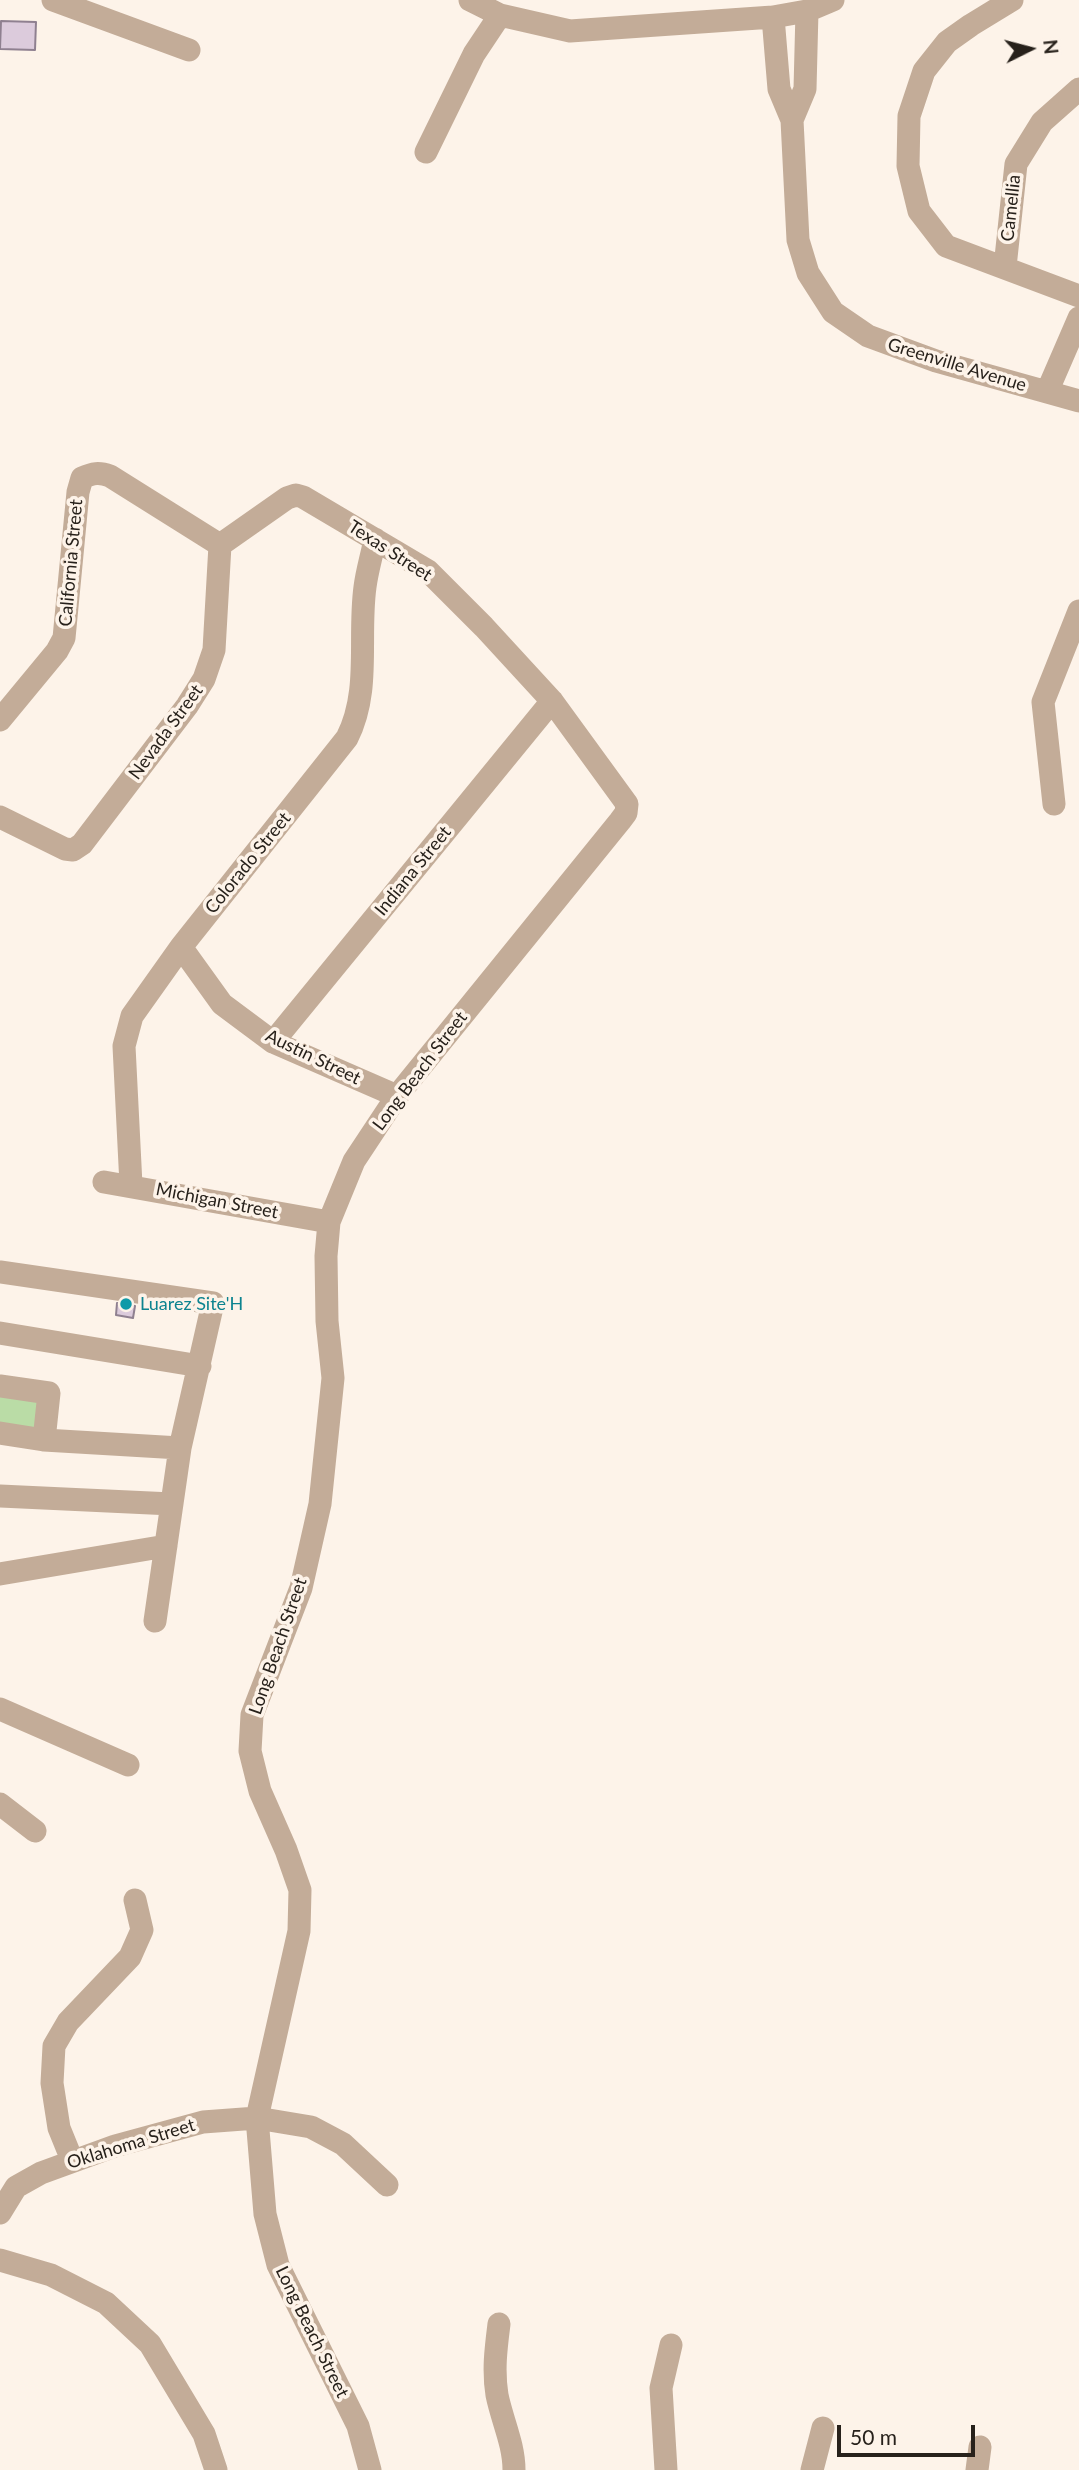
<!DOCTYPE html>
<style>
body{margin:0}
#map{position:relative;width:1079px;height:2470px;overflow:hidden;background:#fdf3e9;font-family:Lato,sans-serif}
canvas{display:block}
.north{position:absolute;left:995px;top:14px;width:70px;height:70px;-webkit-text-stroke:5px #fdf3e9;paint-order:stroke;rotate:84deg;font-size:19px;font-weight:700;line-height:28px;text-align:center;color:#27211b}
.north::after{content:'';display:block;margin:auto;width:24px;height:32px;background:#27211b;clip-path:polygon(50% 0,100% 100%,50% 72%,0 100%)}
.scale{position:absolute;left:837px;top:2425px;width:138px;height:32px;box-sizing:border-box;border:4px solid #27211b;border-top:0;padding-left:9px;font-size:21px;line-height:24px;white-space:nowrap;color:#27211b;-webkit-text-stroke:5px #fdf3e9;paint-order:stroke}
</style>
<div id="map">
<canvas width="1079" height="2470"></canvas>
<div class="north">N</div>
<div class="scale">50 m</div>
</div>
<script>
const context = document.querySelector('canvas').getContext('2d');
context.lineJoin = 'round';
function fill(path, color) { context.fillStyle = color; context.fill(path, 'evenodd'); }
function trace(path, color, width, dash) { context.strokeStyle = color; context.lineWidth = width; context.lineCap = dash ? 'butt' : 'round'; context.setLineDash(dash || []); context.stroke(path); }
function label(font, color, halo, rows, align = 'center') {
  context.font = font + ' Lato,sans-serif'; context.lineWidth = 7; context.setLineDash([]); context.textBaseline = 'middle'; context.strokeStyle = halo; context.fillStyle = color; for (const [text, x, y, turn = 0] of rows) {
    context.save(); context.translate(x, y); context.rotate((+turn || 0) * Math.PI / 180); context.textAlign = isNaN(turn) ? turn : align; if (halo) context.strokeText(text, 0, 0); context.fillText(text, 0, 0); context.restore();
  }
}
fill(new Path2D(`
 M0,1390l43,6 -4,34 -39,-5z`), '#badca6');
const building = new Path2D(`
 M1,21l35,1 -1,28 -35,-1z
 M117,1303l18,3 -2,12 -17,-3z`);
fill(building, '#dccbdc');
trace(building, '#8f8090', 2);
trace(new Path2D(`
 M53,0l136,50
 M470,0l30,15 70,16 203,-14 34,-6 26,-11
 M1012,0l-41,25 -24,17 -23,29 -15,45 -1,50 11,45 27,35 133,50
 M773,17l6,72 13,31 6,120 10,33 25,39 35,24 68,25 143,40
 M792,120l13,-31 2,-78
 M426,152l48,-98 26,-39
 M1005,267l11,-103 26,-42 37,-33
 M1047,392l32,-74
 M220,545l67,-47 9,-3 7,2 125,74 56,56 68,74 75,103 -1,9 -6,8 -223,275 -43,65 -25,61 -3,34 1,65 6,57 -13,126 -19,84 -49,127 -2,36 10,40 26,59 14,40 -1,41 -42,187 8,96 13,51 80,161 12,44
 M0,720l57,-69 7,-13 14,-146 4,-14c11,-5 17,-6 28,-2l110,69
 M1054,804l-11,-102 36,-91
 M0,817l65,32 8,1 9,-6 105,-138 17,-27 10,-29 6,-105
 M181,947l41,57 51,38 124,54
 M273,1042l279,-341
 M104,1182l225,40
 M131,1185l-7,-139 8,-30 49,-69 166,-209c24,-47 11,-100 18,-151 2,-16 7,-32 10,-48
 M0,1272l213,31 -33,145 -25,173
 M0,1333l200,33
 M0,1386l49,7 -5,47
 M0,1433l44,7 136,8
 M0,1496l172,8
 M0,1574l166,-28
 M0,1709l128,56
 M0,1804l35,27
 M72,2160l-13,-32 -7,-45 2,-37 14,-24 62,-65 12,-27 -7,-30
 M0,2213l16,-26 25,-14 74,-27 88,-24 54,-4 54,9 32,17 44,41
 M0,2260l51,15 55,28 44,41 54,90 12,36
 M499,2324c-3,24 -6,46 -2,71 5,25 17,49 17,75
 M666,2470l-5,-82 10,-43
 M812,2470l11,-42
 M977,2470l3,-23`), '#c3ac98', 23);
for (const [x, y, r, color] of [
 [126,1304,7,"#0f9aa8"]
]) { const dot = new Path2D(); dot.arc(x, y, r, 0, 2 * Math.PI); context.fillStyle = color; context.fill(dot); trace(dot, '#fdf3e9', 2.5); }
label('18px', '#27211b', '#fdf3e9', [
 ["Camellia",1011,208,-84],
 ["Greenville Avenue",957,365,17],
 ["Texas Street",390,551,33],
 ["California Street",71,563,-85],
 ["Nevada Street",166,732,-54],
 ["Colorado Street",248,863,-51],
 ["Indiana Street",413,871,-51],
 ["Austin Street",313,1057,26],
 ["Long Beach Street",420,1071,-53],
 ["Michigan Street",217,1201,11],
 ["Long Beach Street",278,1646,-71],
 ["Oklahoma Street",131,2144,-17],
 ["Long Beach Street",312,2332,64]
]);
label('18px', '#0d838f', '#fdf3e9', [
 ["Luarez Site'H",140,1304]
], 'left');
</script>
